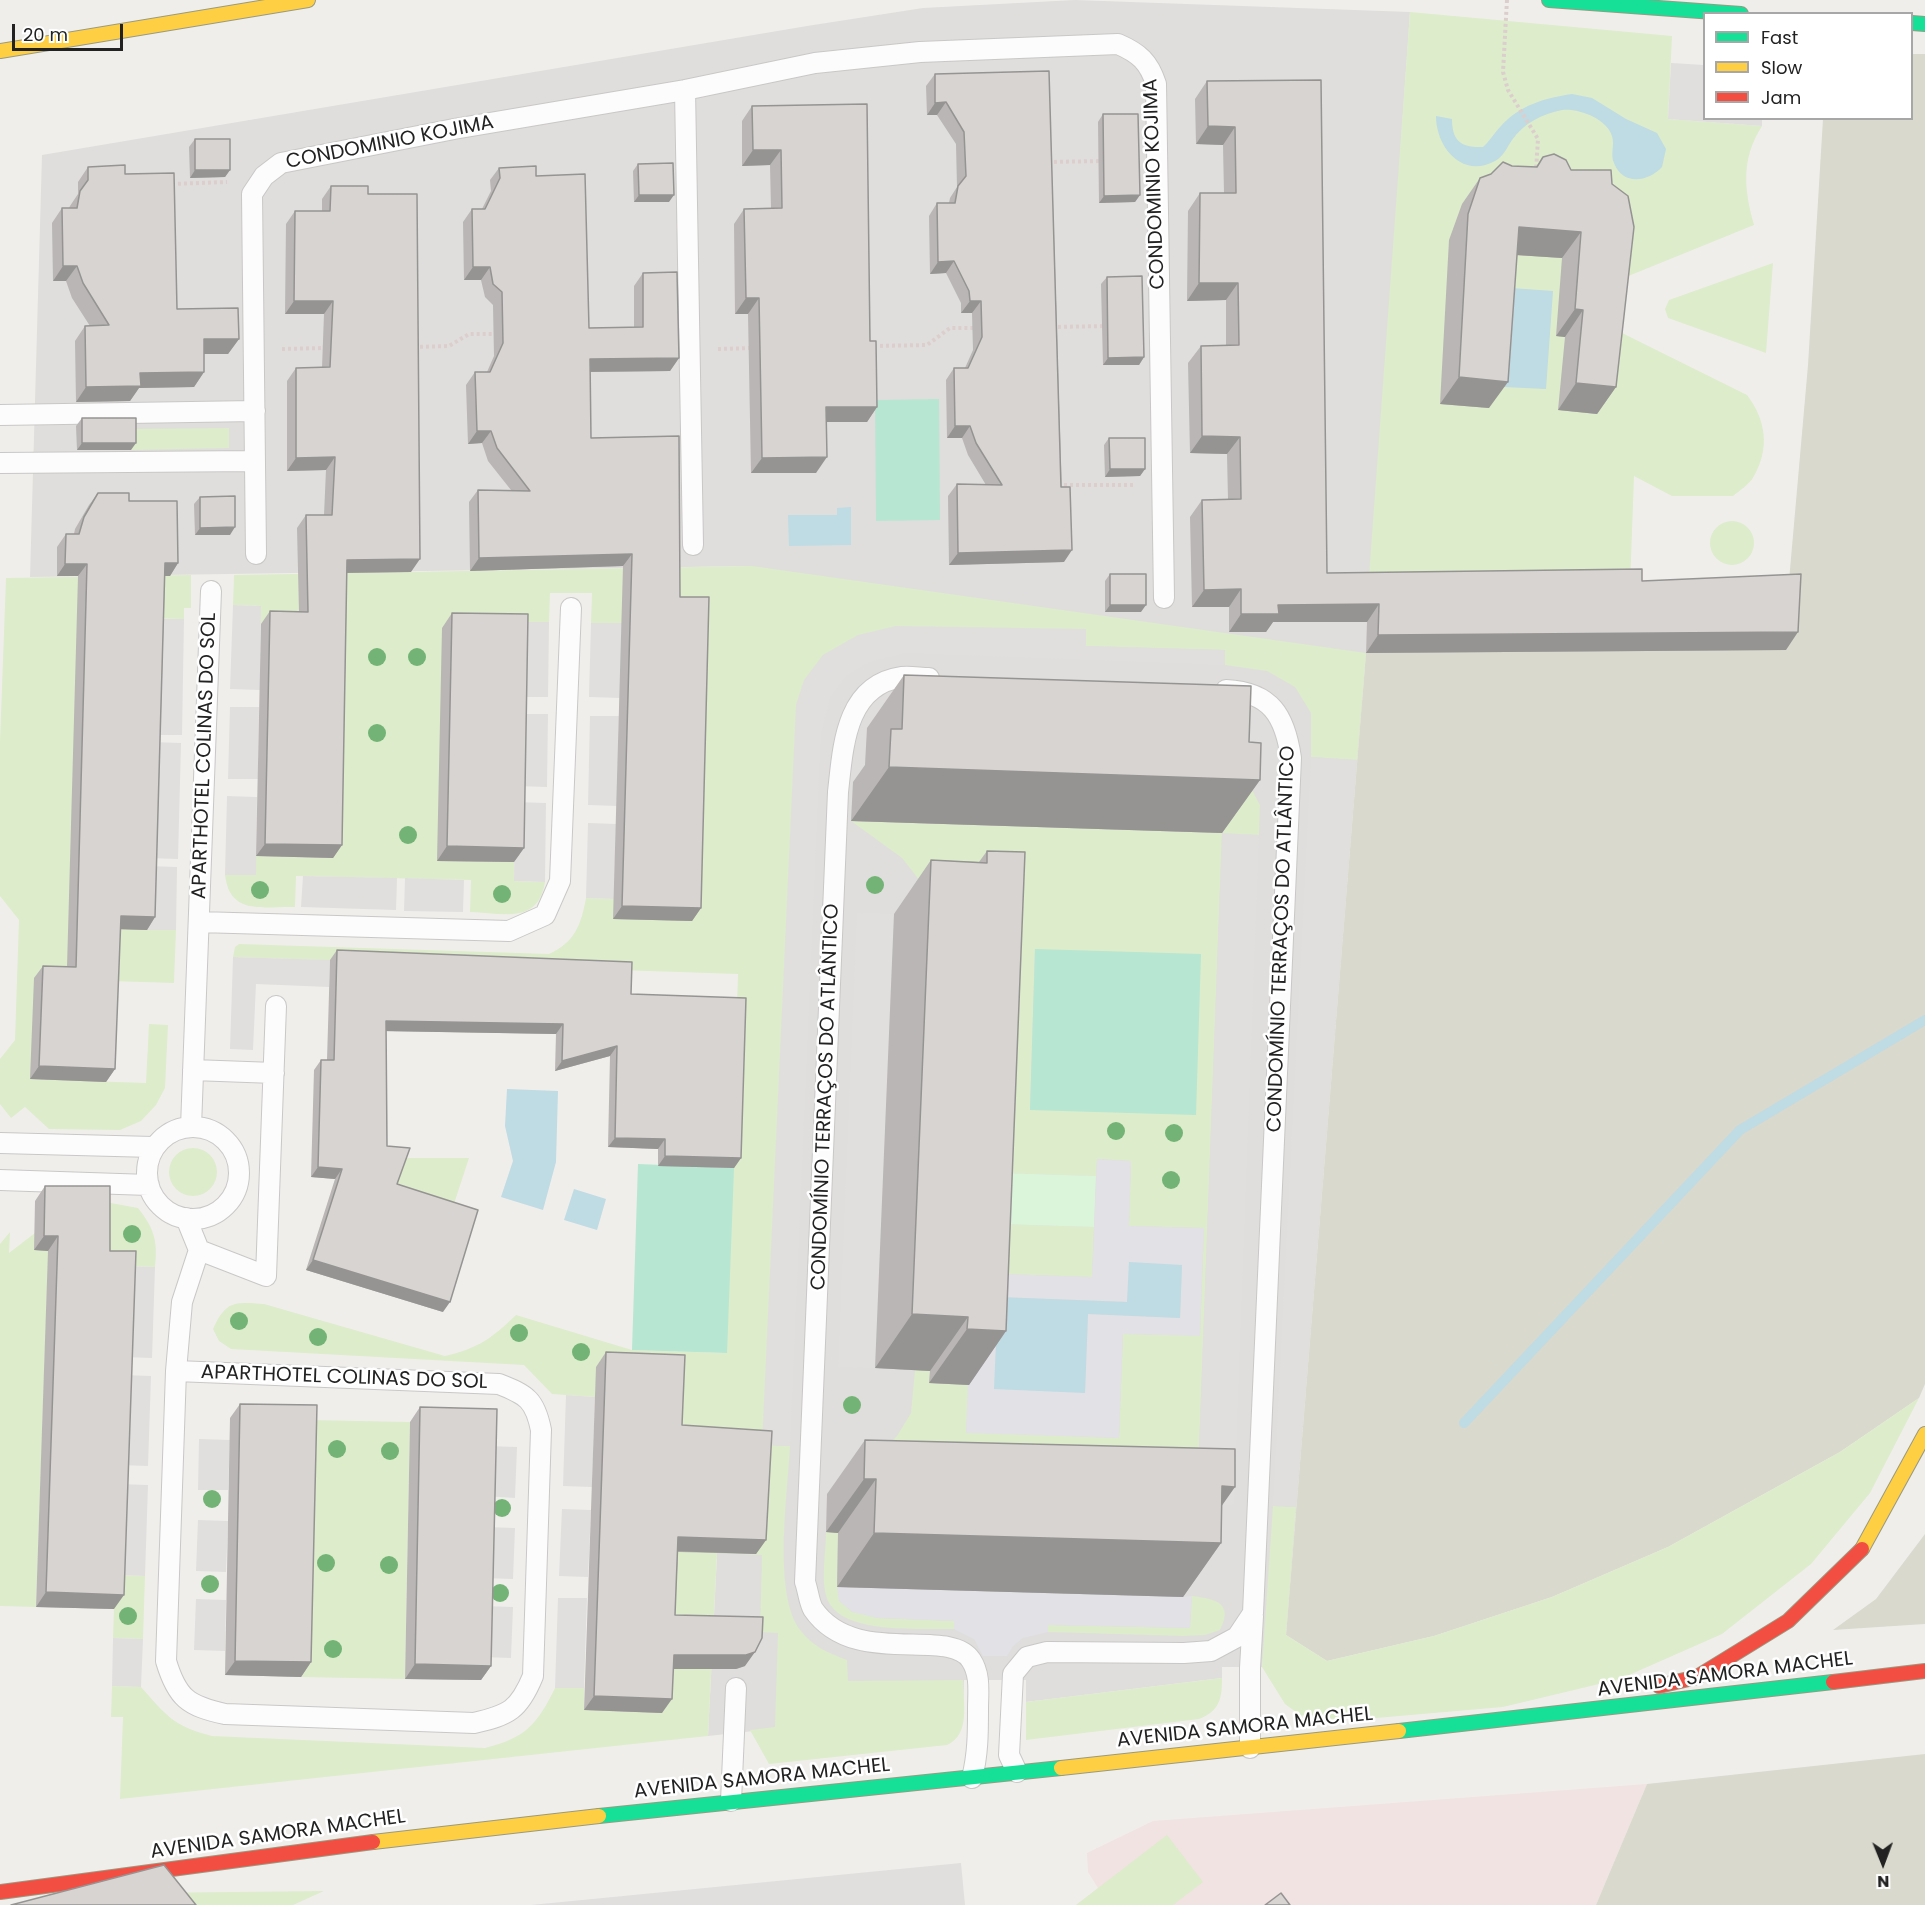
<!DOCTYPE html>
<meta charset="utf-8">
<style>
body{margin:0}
#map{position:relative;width:1925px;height:1905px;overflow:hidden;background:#f0eeeb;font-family:Poppins,sans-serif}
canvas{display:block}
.legend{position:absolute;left:1703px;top:12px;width:210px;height:108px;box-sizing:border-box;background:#fff;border:2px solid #a7a7a7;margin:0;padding:8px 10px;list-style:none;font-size:18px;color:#222}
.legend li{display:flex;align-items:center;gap:12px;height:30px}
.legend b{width:30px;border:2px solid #a7a7a7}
.north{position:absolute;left:1853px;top:1833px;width:60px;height:60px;-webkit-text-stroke:4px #fff;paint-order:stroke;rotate:179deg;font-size:16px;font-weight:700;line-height:24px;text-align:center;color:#222}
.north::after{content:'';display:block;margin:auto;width:21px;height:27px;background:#222;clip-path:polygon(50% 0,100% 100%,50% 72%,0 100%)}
.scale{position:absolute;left:12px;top:24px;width:111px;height:27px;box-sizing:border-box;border:3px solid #222;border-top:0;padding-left:8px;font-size:18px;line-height:21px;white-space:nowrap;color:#222;-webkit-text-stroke:4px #fff;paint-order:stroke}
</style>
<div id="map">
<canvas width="1925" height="1905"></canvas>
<ul class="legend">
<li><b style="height:8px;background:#16e098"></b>Fast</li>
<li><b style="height:8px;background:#ffcf43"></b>Slow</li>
<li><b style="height:8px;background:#f24e42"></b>Jam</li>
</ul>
<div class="north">N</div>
<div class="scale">20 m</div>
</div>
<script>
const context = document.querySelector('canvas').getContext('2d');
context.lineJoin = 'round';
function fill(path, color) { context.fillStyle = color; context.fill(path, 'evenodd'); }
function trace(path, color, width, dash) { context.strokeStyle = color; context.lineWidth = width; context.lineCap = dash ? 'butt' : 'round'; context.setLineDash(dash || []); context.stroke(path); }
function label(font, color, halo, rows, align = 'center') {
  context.font = font + ' Poppins,sans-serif'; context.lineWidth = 5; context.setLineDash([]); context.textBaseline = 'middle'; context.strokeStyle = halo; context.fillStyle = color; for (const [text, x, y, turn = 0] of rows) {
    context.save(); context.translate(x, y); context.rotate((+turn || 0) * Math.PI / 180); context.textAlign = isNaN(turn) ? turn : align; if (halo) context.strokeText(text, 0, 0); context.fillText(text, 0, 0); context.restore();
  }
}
fill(new Path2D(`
 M1075,0l335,12 -44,641 -80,982 -21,7 -3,25h-40v11l-196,24v-22h-62l-1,28 -255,28 19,-383 25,-787 -722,11 12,-422 765,-129 116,-18z`), '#dfdedc');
fill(new Path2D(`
 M1647,1784l-51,121h-520l22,-17 -10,-16 -1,-19 66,-32z`), '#f1e3e1');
fill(new Path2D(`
 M1912,54h13v1330l-6,14 -79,54 -172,95 -116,50 -118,39 -107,25 -41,-26 80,-982 422,-61 20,-227 15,-246 89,-1z
 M1925,1534v90l-92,6 43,-31z
 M1925,1754v151h-329l51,-121z`), '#d9d9cd');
fill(new Path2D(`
 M1410,12l262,24 -4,83 94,7c-21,33 -18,63 -8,99l-133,54 -5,51 131,65c19,25 23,53 7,81 -4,8 -15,15 -21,20h-61l-38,-20 -4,111 -262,3z
 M1773,263l-7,90 -98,-35 -3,-9 4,-9z
 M229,428v20l-98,2v-21z
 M1710 543a22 22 0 1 1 44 0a22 22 0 1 1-44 0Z
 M752,566l614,87 -9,107 -46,-3v-44l-16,-26 -28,-16 -42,-6v-15l-139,-4v-17l-263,26 -61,790 28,1c-2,47 -18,149 11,185 12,16 28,22 46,29l1,21 115,-1c0,23 8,54 -16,65l-178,19 -19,-34 25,-3 3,-94 -18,-1 2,-77 -45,-2 -9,183 -588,63 3,-82h-12l1,-31 29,1c26,29 32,39 71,49l273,12c40,-10 52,-23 70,-60h29v22l78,3 -65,-346 -2,30 -43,-3 -28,-29 -293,-16 -12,-8 -6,-12c13,-29 22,-27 51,-25l181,52c34,-8 47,-18 71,-41l116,35 94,3 12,-379 -505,-17 2,-10 4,-3 310,10c26,-12 32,-29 37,-56l28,1 8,-276h-31l1,-30h-42l-1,29h-30l-82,238 77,2v19l31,1c-7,43 -42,31 -75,30l1,-32 -175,-4 -1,31c-32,-1 -65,9 -70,-32h30l1,-19 77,2 -72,-234v-18l-28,-1 1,-30z
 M191,575v33h-7v11l-107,-2 70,313h29l-2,53 -64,-2 -80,98 116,4 3,-59 19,1 -3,63 -9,17 -15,16 -21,9 -71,-1 -24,-22 -14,11 -11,-14v-45l15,-19 4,-120 -19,-24v-154l6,-164z
 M1252,790l8,15 -1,30 -37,-1 -25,669 -323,-44 23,-23 14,-23 4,-43h15l-1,13 40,2 -3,47 153,6 4,-104 77,1 4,-107 -75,-2 2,-65 -34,-2 -1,17 -95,-3 -2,51 95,3 -2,50 -120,-4 -52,-392 -18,-23 -51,-37 371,12zM1035,949l161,165 -166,-5z
 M169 1172a24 24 0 1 1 48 0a24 24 0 1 1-48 0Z
 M403,1158h66l-18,55 -61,-20z
 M100,1201l38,7c16,20 20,33 17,59l-107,-4 -12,344 -36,-1v-362l10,-12 -1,21 26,-20z
 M1919,1398l-49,95 -59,71 -89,70 -102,45 -117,28 -127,11 -53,1 -23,-4 -15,-11 -23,-37 11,-161 23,1 -10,128 41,26 107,-25 118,-39 116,-50 172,-95z
 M307,1420l103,2 -5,257 -104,-2z
 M826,1532l12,1 -1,54 40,31 77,3v8c-32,-1 -110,6 -126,-28 -8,-18 -2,-48 -2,-69z
 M115,1575l30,1 -2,63 -30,-1z
 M1192,1596c24,3 42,7 28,34l-15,5 -22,1 -135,-4v-7l142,3z
 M1222,1678c0,20 -2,33 -23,41l-173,21v-38z
 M1167,1835l36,47 -30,23h-97z
 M324,1891l-31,14h-139l-9,-12z`), '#ddeccb');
fill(new Path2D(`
 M1000,1173l96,3 -2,51 -95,-3z`), '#daf5da');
fill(new Path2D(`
 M939,399l1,121 -64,1 -1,-121z
 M1035,949l166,5 -5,161 -166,-5z
 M638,1164l96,4 -7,185 -95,-3z`), '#b7e6d2');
fill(new Path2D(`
 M1671,63l33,2v53l58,1v7l-94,-7z
 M233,605l28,1 -1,84 -30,-1z
 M155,619h29l-2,116h-30z
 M519,622h30l-1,75h-30z
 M591,623h31l-2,75 -31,-1z
 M896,626l190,3v17l139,4v15l-319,-12 -36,9 -24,14 -16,22 -9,37 -2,40 -29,671 -28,-1 34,-740 8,-25 19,-25 35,-20z
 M230,707h29l-1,72h-30z
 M517,714h31l-1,73 -31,-1z
 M590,716h29l-2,90 -29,-1z
 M152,742l29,1 -3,116 -30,-1z
 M1311,757l46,3 -61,747 -23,-1z
 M227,796l30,1 -1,78h-31z
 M515,802l31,1 -1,79 -31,-1z
 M588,823l28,1 -2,75 -28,-1z
 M1222,833l37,2 -25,670 -37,-2z
 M148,866l29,1 -1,63h-29z
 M303,876l94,2 -1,32 -95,-3z
 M405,878l59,2 -1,32 -59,-1z
 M857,913l37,1 -19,454 -37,-1z
 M233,957l97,3 -1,27 -73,-3 -3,66 -23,-1z
 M126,1266l29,1 -3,91 -29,-1z
 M122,1375l29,1 -3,90 -29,-1z
 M566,1395l29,2 -3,90 -29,-1z
 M199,1439l31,1 -2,50h-30z
 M487,1446l30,1 -2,51 -30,-2z
 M119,1484l29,1 -3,91 -30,-1z
 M562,1509l29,1 -3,67 -29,-1z
 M198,1520l30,1 -2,51 -30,-1z
 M485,1527l30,1 -2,51 -29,-1z
 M558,1598h29l-3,90h-29z
 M196,1599l30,1 -1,51 -31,-1z
 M484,1606l29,1 -2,51 -29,-1z
 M113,1638l30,1 -2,48 -29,-1z
 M961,1863l4,42h-434z`), '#e0dfde');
fill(new Path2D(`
 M1097,1159l34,2 -2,65 75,2 -4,108 -77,-2 -4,104 -153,-5 6,-160 120,4zM1130,1263l52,3 -2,52 -92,-4 -3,78 -86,-95 129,5z
 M837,1587l346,10 9,-1 -2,32 -142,-3v7l-25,6 -10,8 -6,10h-24l-9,-17 -20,-10v-8l-77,-3 -25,-6 -13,-11z`), '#e2e1e5');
fill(new Path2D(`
 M1572,94l20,4 34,21 31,14 9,16 -4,18c-14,15 -39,19 -48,-4 -4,-9 1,-18 -2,-27 -5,-17 -33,-28 -50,-26 -20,4 -38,13 -50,30 -5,7 -8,16 -17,21 -33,18 -59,-14 -59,-45l16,3c0,22 9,29 31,28 7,-6 11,-14 18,-21 19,-21 44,-28 71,-32z
 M1511,288l42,3 -7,98 -42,-2z
 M851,507v38l-62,1 -1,-31h49v-7z
 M507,1089l51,2 -2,71 -13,48 -42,-13 12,-36 -8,-35z
 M574,1189l32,10 -9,31 -33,-10z
 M1129,1262l53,3 -2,53 -92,-4 -3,79 -91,-4 4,-92 129,5z`), '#bfdbe3');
trace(new Path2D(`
 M1464,1423l276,-293 185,-110`), '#bfdbe3', 10);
const lane = new Path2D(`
 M685,90l8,455
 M0,415l255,-4
 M0,463l255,-2
 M256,554l-4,-360 12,-18 17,-13 173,-34 231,-39 130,-27 105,-11 198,-8c21,9 31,18 38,40l8,514
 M929,678c-8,0 -19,-2 -27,-1 -57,8 -59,71 -64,115l-33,790c3,8 4,20 8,27 41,60 136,17 158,51 10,15 7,33 7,49 0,24 0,45 -6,69
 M199,922l310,9 36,-16 15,-34 11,-273
 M193,1070l81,3
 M191,1127l20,-536
 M147 1173a46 46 0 1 1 92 0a46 46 0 1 1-92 0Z
 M0,1143l153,4
 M0,1180l149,5
 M199,1250l67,26 10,-270
 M176,1371l323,13c28,11 36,16 42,46l-8,246c-14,34 -24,39 -59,47l-249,-9c-37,-8 -48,-16 -59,-53l10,-290 6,-69 17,-52 -13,-32
 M1250,1748v-80l3,-52
 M1017,1772l-8,-17 4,-81 14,-17 20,-5 137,1 27,-2 26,-14 16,-24 38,-855c-6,-42 -20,-66 -65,-68
 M731,1801l5,-113`);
const fast = new Path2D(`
 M1549,0l192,14
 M1912,23l13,1
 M1399,1731l434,-49
 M599,1816l462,-48`);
const slow = new Path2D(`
 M0,51l308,-51
 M1862,1549l63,-115
 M1061,1768l338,-37
 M373,1842l226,-26`);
const jam = new Path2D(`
 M1833,1682l92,-11
 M1659,1686l38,-9 91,-56 74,-72
 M0,1892l373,-50`);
trace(lane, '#c9c8c7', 22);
trace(fast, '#999a82', 16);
trace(slow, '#999a82', 16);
trace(jam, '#999a82', 16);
trace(new Path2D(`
 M1507,0l-4,72 5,18 30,49 -2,31
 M1048,162l55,-1
 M172,184l55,-2
 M1052,327l55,-1
 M874,346l53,-1 23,-17h25
 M414,347l35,-1 20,-12h30
 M282,349l43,-1
 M718,349l34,-1
 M1058,485h77`), '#dccecd', 4, [3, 3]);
trace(lane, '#fdfcfc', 20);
trace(fast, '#16e098', 14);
trace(slow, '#ffcf43', 14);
trace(jam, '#f24e42', 14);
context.fillStyle = '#73b476';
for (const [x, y] of [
 [377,657],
 [417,657],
 [377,733],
 [408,835],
 [875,885],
 [260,890],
 [502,894],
 [1116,1131],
 [1174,1133],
 [1171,1180],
 [132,1234],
 [239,1321],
 [519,1333],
 [318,1337],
 [581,1352],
 [852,1405],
 [337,1449],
 [390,1451],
 [212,1499],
 [502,1508],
 [326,1563],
 [389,1565],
 [210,1584],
 [500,1593],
 [128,1616],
 [333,1649]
]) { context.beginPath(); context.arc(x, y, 9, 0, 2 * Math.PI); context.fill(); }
fill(new Path2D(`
 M1049,71l15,491 -115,3 -1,-69 9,-12 29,1 -18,-30 -6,-17h-15l-1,-58 8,-12h11l8,-18 -1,-37h-11v-10l-15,-30 -16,1 -1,-58 8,-13h12l1,-5 7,-11 -1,-43 -19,-29h-10l-1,-29 9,-12z
 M1321,80l6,493 315,8 144,69 -420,3 1,-31h-94l-7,10h-37v-25h-37l-2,-90 12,-17 26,-1 -1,-45 -37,-1 -2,-90 13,-17 25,-1v-45l-39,1 1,-90 12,-18h24l-1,-48 -27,-1 -1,-45 12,-18z
 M867,104l3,237 7,66 -10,15h-41l-10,51h-65l-3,-159h-13l-1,-90 10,-15 27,-1 -1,-43 -28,1v-45l10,-15z
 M1103,114l37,81 -5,7 -36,1 -1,-81z
 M195,139l35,31 -5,7 -35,1 -1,-31z
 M1543,157l23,3 50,227 -19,27 -39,-4 7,-73 -9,-1 6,-78 -45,-3 -28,153 -49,-4 9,-164 13,-36 18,-26 32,-12 24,1z
 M638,164l31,38h-35l-1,-31z
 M88,167l37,7 52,135 62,30 -11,15h-24v18l-10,15 -55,1 -9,13 -54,1 -1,-61 10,-15h5l-18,-28 -6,-17h-13l-1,-58 10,-15h7l1,-2 8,-12v-12z
 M499,168l37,8 53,152 45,-1v-41l9,-13 36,85 -9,13 -80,1 1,66 89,159 21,311 -9,13 -79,-2 10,-353 -153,5 -1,-69 9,-12h33l-23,-29 -6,-18 -14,1 -2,-59 9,-13h12l7,-16 -1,-51 -8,-8 -4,-17h-17l-1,-58 9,-13h10l9,-18 -1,-11z
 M331,186l37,8 43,378 -64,1 -5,272 -9,13 -77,-2 5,-232 9,-13 29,1 -2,-84 9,-13h18l2,-45 -39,1v-90l9,-13h26l2,-54h-39l1,-90 9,-13h27v-12z
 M1107,277l37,80 -5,8h-36l-2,-81z
 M82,418l49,32h-54l-1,-24z
 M1109,438l36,31 -5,7 -35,1 -1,-32z
 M98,493l31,8 49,62 -8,13h-5l-10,341 -8,13 -27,-1 -5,140 -9,13 -76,-3 4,-101 9,-12 24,1 11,-391h-21v-29l9,-13h8l1,-5 14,-24z
 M200,497l30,38h-35l-1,-31z
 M1110,574l31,38h-36v-31z
 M452,613l72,235 -10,14 -77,-1 5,-233z
 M904,675l345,67 11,38 -38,53 -371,-12 2,-39 12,-17 2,-37z
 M987,851l19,480 -37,54 -40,-2 1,-12 -55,-3 19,-454 37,-54 48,2z
 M337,950l294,44 110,164 -7,10 -76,-2v-17l-50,-2 2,-91 -55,15 1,-37 -170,-3 1,115 10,38 46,128 -137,-42 29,-91 -24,-2 3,-107 7,-10h6l3,-100z
 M45,1186l65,65 4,358 -78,-2 12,-356 -14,-1 1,-49z
 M606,1352l76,73 84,115 -10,14 -78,-2 -3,63 70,51 -9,3h-63l-11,44 -78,-3 12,-343z
 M240,1404l71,258 -10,15 -76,-2 5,-257z
 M420,1407l71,259 -10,14 -76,-1 5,-257z
 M865,1440l357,65 -1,38 -38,54 -346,-10 1,-54 -12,-1 1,-38z`), '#b9b6b5');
fill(new Path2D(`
 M946,102l-9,13h-10l8,-12z
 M1208,126l27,1 -12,18 -27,-1z
 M753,150h28l-11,15 -28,1z
 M195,170h35l-5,7 -35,1z
 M639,195h35l-5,7h-35z
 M1140,195l-5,7 -36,1 5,-7z
 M1519,227l62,5 -19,26 -62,-4z
 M954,261l-8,12 -16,1 8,-12z
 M63,266h14l-11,15h-13z
 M473,267h17l-9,13h-17z
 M1199,283h39l-12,17 -39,1z
 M746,298h13l-11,16h-13z
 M294,301h39l-9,13h-39z
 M970,301h11l-9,12h-11z
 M1575,309l8,1 -18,27 -9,-1z
 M204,339h35l-11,15h-35z
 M1144,357l-5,8h-36l5,-7z
 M679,358l-9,13 -89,1 9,-13z
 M204,372l-10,15 -55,1 -9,13 -54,1 10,-15 54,-14z
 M1459,377l49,5 -19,26 -49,-4z
 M1576,383l40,4 -19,27 -39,-4z
 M826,407h51l-10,15h-52z
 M955,426h15l-8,12h-15z
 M477,431h14l-9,12 -14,1z
 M1202,436l38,1 -13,17 -37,-1z
 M82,443h54l-5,7h-54z
 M335,457l-9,13 -39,1 9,-13z
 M827,457l-11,16h-65l11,-15z
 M1110,469h35l-5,7 -35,1z
 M235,527l-5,8h-35l5,-7z
 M1072,550l-8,12 -115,3 9,-12z
 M632,554l-9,12 -153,5 9,-13z
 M420,559l-9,13 -73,1 9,-13z
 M165,563h13l-8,13h-14z
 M65,564h22l-9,12h-21z
 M1241,589l-12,18h-37l12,-17z
 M1379,604l-12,18h-94l-7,10h-37l12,-18 37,-9z
 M1110,605h36l-5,7h-36z
 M1798,632l-12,18 -420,3 12,-18z
 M889,767l371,13 -38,53 -371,-12z
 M265,844l77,1 -9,13 -77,-2z
 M447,846l77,2 -10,14 -77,-1z
 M622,906l79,2 -9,13 -79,-2z
 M121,916l34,1 -8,13 -35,-1z
 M386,1021l177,3 -7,10 -177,-3z
 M617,1046l-7,10 -55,15 7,-10z
 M39,1066l76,3 -9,13 -76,-3z
 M615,1138l50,1 -7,10 -50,-2z
 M665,1156l76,2 -7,10 -76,-2z
 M318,1167l24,2 -7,10 -24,-2z
 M44,1236h14l-10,15 -14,-1z
 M313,1260l137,42 -7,10 -137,-42z
 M912,1314l56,3 -38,54 -55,-3z
 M967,1329l39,2 -37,54 -40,-2z
 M864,1479h12l-38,54 -12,-1z
 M1222,1486l13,1 -38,54z
 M874,1533l347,10 -38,54 -346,-10z
 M678,1537l88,3 -10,14 -88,-3z
 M46,1592l78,3 -10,14 -78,-2z
 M755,1652l-10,14 -9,3h-72l10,-14z
 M235,1661l76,1 -10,15 -76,-2z
 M415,1664l76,2 -10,14 -76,-1z
 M594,1696l78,3 -10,14 -78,-3z`), '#969493');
const building = new Path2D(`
 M1049,71l12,416h9l2,63 -114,3 -1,-69 45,1 -26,-42 -6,-17h-15l-1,-58h14l14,-31 -1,-36h-11l-1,-10 -15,-30 -16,1 -1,-59h18l3,-17 8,-10 -2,-44 -18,-30 -11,1v-29z
 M1321,80l6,493 315,-4v12l159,-7 -3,58 -420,3 1,-31 -101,1 1,9h-38v-25l-37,1 -2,-90 39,-1 -1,-62 -38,-1 -1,-90 38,-1 -1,-62h-39l1,-90h36l-1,-66 -27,-1 -1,-45z
 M867,104l3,237h6l1,66h-51l1,50 -65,1 -3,-160h-13l-2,-89 38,-1 -1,-58h-28l-1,-44z
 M1103,114h35l2,81 -36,1z
 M195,139h35v31h-35z
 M1554,154l12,6 5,10h40l1,14 16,12 6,31 -18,160 -40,-4 7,-73 -8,-1 6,-77 -62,-5 -11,155 -49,-5 9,-163 12,-36 11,-4 12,-12 9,4 25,1 6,-10z
 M673,163l1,32h-35l-1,-31z
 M125,165v9l49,-1 3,136 61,-1 1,31h-35v33l-64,1 1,13 -55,1 -1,-61 24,-1 -26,-42 -6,-17h-14l-1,-58h15l3,-17 8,-11v-13z
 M536,166v10l49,-2 4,154 54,-1v-54l34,-1 2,86 -89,1 1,79 88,-2 1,161h29l-8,311 -79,-2 10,-352 -153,4 -1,-68 52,1 -33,-43 -6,-17h-14l-2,-59h15l13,-29 -1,-51 -9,-8 -3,-17h-17l-1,-58h13l15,-31 -1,-10z
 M331,186h37v8h49l3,365 -73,1 -5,285 -77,-1 5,-233 38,1 -2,-97h26l3,-58 -39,1v-90l34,-1 3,-66h-39l1,-90h35z
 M1142,276l2,81 -36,1 -1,-81z
 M82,418h54v25h-54z
 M1109,438h36v31h-35z
 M98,493h31v8h48l1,62h-13l-10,354 -34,-1 -6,153 -76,-3 4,-100 33,1 11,-403h-22l1,-30h13l5,-17z
 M235,496v31l-35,1v-31z
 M1110,574h36v31h-36z
 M452,613l76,1 -4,234 -77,-2z
 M904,675l347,11 -2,56 12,1 -1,37 -371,-13 2,-38h11z
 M987,851l38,1 -19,479 -39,-2 1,-12 -56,-3 19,-454 56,3z
 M337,950l295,12 -1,32 115,4 -5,160 -76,-2v-17l-50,-1 2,-92 -55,15 1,-37 -177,-3 1,125 23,2 -13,36 81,26 -28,92 -137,-42 29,-91 -24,-2 3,-107h13z
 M45,1186h65v65h26l-12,344 -78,-3 12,-356h-14z
 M606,1352l79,3 -3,70 90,6 -6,109 -88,-3 -3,78 88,2 -1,21 -7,14 -9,3h-72l-2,44 -78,-3z
 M240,1404l77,1 -6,257 -76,-1z
 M420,1407l77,2 -6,257 -76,-2z
 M865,1440l370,9v38l-13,-1 -1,57 -347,-10 2,-54h-12z
 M164,1865l32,40h-185z
 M1281,1893l9,12h-25z`);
fill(building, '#d7d4d2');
trace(building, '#969493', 1.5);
label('20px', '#222', '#fff', [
 ["CONDOMINIO KOJIMA",390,143,-11],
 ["CONDOMINIO KOJIMA",1155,184,-92],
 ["APARTHOTEL COLINAS DO SOL",205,756,-88],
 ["CONDOMÍNIO TERRAÇOS DO ATLÂNTICO",1282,939,-88],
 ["CONDOMÍNIO TERRAÇOS DO ATLÂNTICO",826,1097,-88],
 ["APARTHOTEL COLINAS DO SOL",344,1378,2],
 ["AVENIDA SAMORA MACHEL",1725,1675,-7],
 ["AVENIDA SAMORA MACHEL",1245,1728,-6],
 ["AVENIDA SAMORA MACHEL",762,1779,-6],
 ["AVENIDA SAMORA MACHEL",278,1835,-8]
]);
</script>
